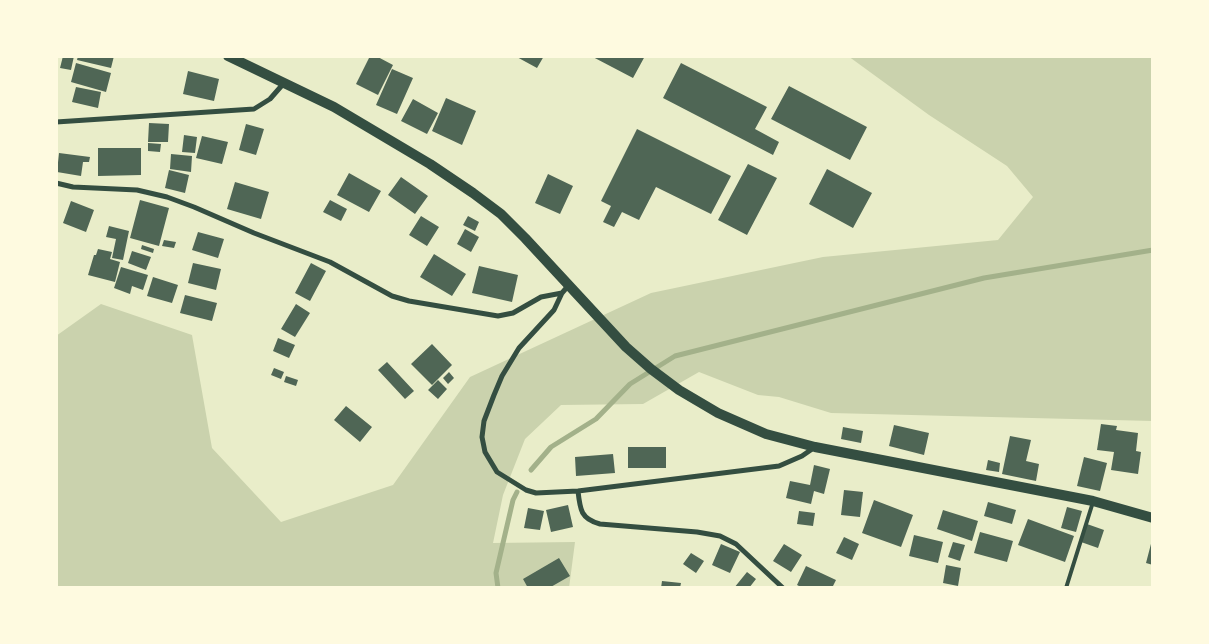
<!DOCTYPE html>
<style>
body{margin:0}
#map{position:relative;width:1209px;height:644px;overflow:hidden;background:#e9edc9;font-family:"Roboto Condensed",sans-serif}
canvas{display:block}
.frame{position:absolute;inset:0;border:58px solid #fefae0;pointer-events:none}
</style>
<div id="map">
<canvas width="1209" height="644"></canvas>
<div class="frame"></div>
</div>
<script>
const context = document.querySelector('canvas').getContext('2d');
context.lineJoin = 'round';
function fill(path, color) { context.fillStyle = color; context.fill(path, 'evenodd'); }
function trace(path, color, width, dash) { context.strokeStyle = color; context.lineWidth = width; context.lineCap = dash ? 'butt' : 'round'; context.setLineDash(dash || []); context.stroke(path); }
fill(new Path2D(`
 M848,56h305v365l-322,-8 -52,-16 -21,-2 -59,-23 -56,32 -82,1 -36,34 -22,56 -10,48 82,-1 -6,46h-513v-252l45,-32 91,31 20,113 69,74 112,-37 77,-108 181,-84 172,-36 175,-17 35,-43 -26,-31 -78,-51z`), '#cad2ad');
trace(new Path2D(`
 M531,470l20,-23 45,-28 34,-35 45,-28 309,-78 169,-28
 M498,588l-2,-15 17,-73 4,-8`), '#a3b18a', 5);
fill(new Path2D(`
 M63,56h11l-3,14 -11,-2z
 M78,56h36l-3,12 -34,-8z
 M370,56h6l17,9 -15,30 -22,-11z
 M515,56h29l-7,12z
 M591,56h54l-12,22z
 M76,63l35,10 -5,19 -35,-10z
 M681,63l86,44 -12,22 24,13 -6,13 -110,-57z
 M392,69l21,9 -16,36 -21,-9z
 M188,71l31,8 -5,22 -31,-7z
 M789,86l78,41 -17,33 -79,-41z
 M76,87l25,5 -3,16 -26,-6z
 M446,98l30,13 -14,34 -30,-14z
 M413,99l25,14 -11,21 -26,-13z
 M149,123l20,1 -1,18h-20z
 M246,124l18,5 -8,26 -17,-5z
 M637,129l94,47 -20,38 -55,-27 -17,33 -17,-8 -8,15 -11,-5 8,-16 -10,-5z
 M184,135l13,2 -2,16 -13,-1z
 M202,136l26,6 -6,22 -26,-6z
 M148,143l13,1 -1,8 -12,-1z
 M98,148h43v27l-43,1z
 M59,153l31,4 -1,5h-6l-2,14 -24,-4z
 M171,154l21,2 -1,16 -21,-3z
 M748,164l29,14 -30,57 -29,-15z
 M827,169l45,24 -19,35 -44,-24z
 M169,170l20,5 -4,18 -20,-5z
 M349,173l32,18 -12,21 -32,-17z
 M548,174l25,12 -13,28 -25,-11z
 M401,177l27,19 -13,18 -27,-19z
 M235,182l34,10 -8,27 -34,-10z
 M140,200l29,8 -10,38 -29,-8z
 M330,200l17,9 -6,12 -18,-9z
 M71,201l23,9 -8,22 -23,-9z
 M421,216l18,11 -12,19 -18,-11z
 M468,216l11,6 -4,9 -12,-6z
 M109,226l20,5 -6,29 -11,-2 4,-19 -10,-2z
 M465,229l14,8 -8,15 -14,-8z
 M198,232l26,7 -6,19 -26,-8z
 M164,240l12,2 -2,6 -12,-2z
 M142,245l12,4 -1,4 -12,-4z
 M98,249l14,3 -2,7 10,3 -5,20 -27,-7 6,-20h2z
 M132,251l19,6 -5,13 -18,-7z
 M434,254l32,20 -14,22 -32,-19z
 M193,263l28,6 -5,21 -28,-7z
 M311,263l15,8 -16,30 -15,-8z
 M479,266l39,9 -6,27 -40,-9z
 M121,267l27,8 -5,15 -11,-4 -2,8 -16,-6z
 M153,277l25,8 -6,18 -25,-7z
 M185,295l32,8 -5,18 -32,-8z
 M296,304l14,9 -15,24 -14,-8z
 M278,338l17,7 -6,13 -16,-7z
 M432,344l20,21 -20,20 -21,-21z
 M387,362l27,29 -9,8 -27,-29z
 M274,368l10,4 -3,7 -10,-4z
 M449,372l5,6 -6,6 -5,-6z
 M286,376l12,4 -2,6 -12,-4z
 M438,380l9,9 -9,10 -10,-9z
 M346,406l26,21 -12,15 -26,-22z
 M1101,424l16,2 -1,4 22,3 -2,18 5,1 -3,22 -27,-4 3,-18 -17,-2z
 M894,425l35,8 -5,22 -35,-9z
 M843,427l20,4 -2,12 -20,-4z
 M1010,436l21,4 -5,21 13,3 -3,17 -34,-7z
 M628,447h38v21h-38z
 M613,454l2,19 -39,3 -1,-19z
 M1084,457l23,6 -7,28 -23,-5z
 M988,460l12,3 -1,9 -13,-2z
 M814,465l16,4 -6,25 -10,-3 -3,13 -25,-6 4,-17 20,4z
 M844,490l19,2 -3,25 -19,-2z
 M874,500l39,15 -12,32 -39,-14z
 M988,502l28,8 -4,14 -28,-8z
 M568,505l5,22 -22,5 -5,-22z
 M1067,507l15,4 -6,21 -15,-4z
 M528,508l16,3 -4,19 -16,-2z
 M943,510l35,11 -6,20 -35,-12z
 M799,511l16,2 -2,13 -16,-2z
 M1028,519l46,17 -9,26 -47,-17z
 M1087,524l17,6 -6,18 -17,-6z
 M980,532l33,9 -6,21 -33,-9z
 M914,535l29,7 -5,21 -29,-7z
 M844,537l15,7 -7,16 -16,-7z
 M1152,540h1v25l-7,-2z
 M953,542l12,3 -5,16 -12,-4z
 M721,544l19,8 -10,21 -18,-8z
 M784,544l18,11 -11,17 -18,-11z
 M691,553l13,8 -8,12 -13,-9z
 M559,558l11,18 -21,12h-21l-5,-9z
 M946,565l15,3 -3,18 -15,-3z
 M806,566l30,14 -4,8h-29l-6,-3z
 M747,572l9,7 -7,9h-15z
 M662,581l19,2 -1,5h-19z`), '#4f6655');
trace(new Path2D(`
 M1066,588l27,-86`), '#344e41', 4);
trace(new Path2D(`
 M56,122l198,-13 16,-10 14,-16
 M56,183l17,4 64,3 30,7 27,10 60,26 76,29 62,34 17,5 89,15 15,-3 28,-16 21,-4
 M568,286l-6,7 -8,17 -35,38 -17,28 -8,19 -10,26 -2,16 3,15 12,20 29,18 10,3 42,-2 201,-25 23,-10 13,-9
 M578,491c2,19 3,28 22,33l97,8 23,4 16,8 47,44`), '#344e41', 5);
trace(new Path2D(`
 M228,56l106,51 96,57 43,29 28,21 24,24 101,109 25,22 28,21 39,23 48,21 49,13 278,54 60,17`), '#344e41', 10);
</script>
